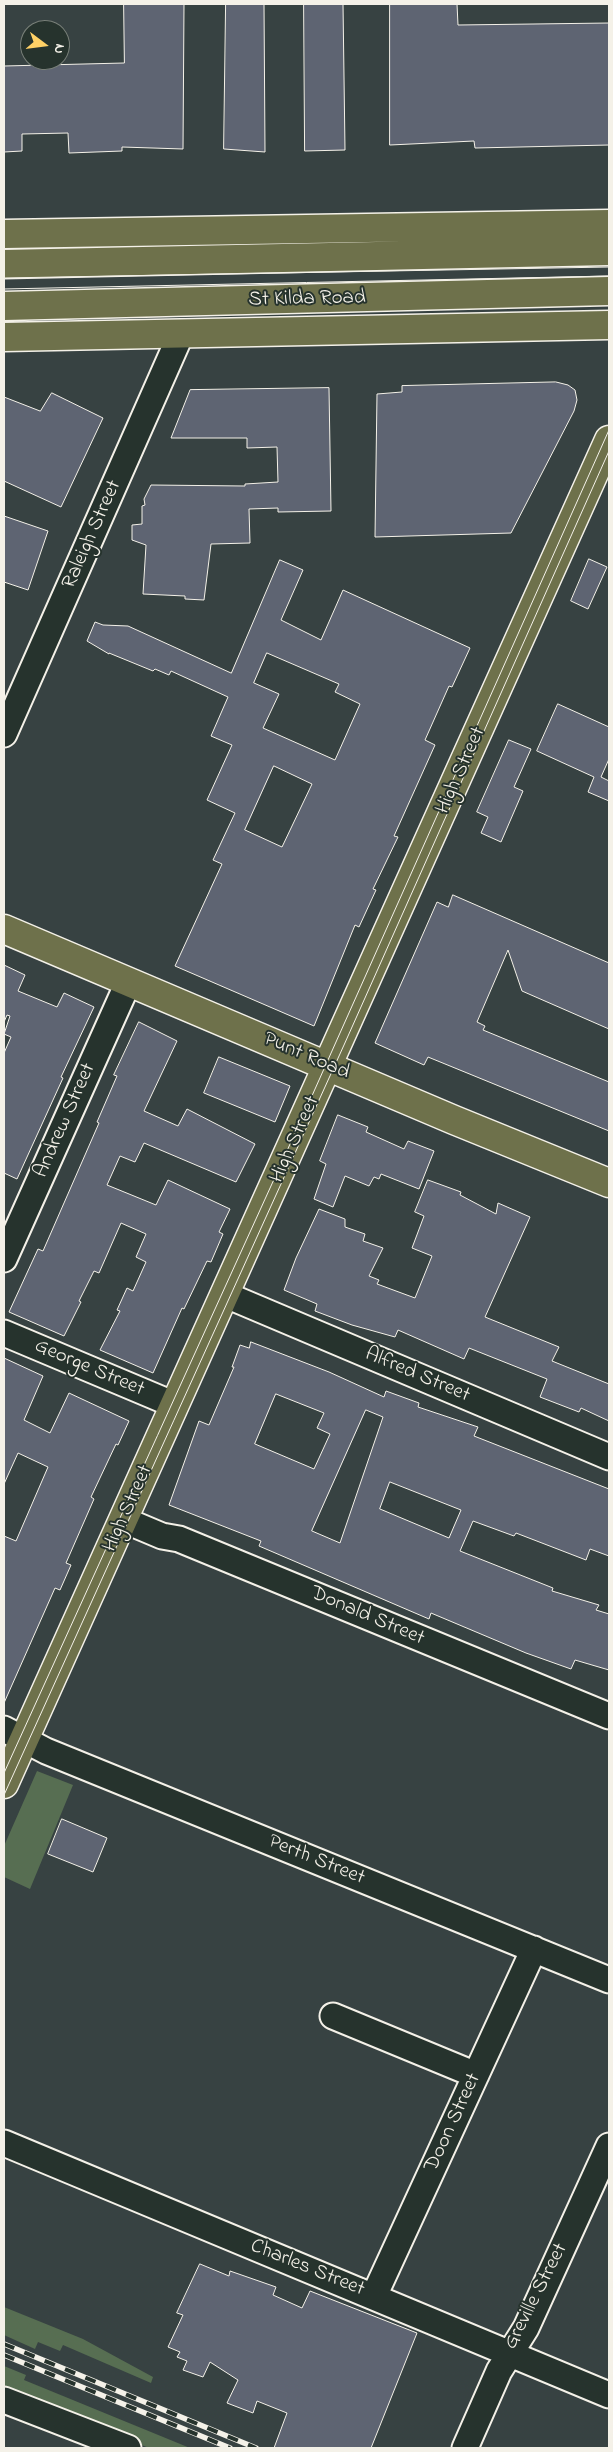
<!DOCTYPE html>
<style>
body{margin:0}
#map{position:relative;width:613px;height:2452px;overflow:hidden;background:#374242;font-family:"Indie Flower",sans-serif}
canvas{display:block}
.frame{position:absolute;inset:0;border:5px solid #f4f1e8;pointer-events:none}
.north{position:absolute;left:20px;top:20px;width:50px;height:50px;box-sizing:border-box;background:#26332d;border:1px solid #787f78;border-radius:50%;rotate:105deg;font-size:14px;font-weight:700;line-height:20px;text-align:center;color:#f4f1e8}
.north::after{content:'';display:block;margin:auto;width:18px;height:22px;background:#ffd166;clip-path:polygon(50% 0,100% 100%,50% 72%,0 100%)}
</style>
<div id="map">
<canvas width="613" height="2452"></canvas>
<div class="frame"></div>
<div class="north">N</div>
</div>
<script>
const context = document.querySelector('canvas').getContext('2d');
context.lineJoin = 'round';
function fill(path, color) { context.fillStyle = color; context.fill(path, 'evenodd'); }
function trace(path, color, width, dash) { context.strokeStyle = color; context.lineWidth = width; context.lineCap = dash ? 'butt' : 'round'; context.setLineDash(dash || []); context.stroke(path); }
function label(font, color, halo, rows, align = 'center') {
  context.font = font + ' "Indie Flower",sans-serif'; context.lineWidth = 4; context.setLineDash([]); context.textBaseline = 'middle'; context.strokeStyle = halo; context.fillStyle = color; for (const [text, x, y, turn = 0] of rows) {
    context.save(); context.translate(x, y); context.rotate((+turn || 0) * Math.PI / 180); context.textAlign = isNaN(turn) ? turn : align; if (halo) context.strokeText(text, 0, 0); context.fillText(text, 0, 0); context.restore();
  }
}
fill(new Path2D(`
 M37,1771l36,14 -43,104 -26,-12v-31z
 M4,2307l79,32 70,38 -2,6 -88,-38 -3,6 -22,-9 -3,7 -31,-14z
 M4,2366l22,9 -2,5 166,68h-41l-145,-58z`), '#576e52');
const building = new Path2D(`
 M124,4h60l-1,145 -61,-2v4l-53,2 -1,-20 -46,1v17l-18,1v-86l120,-3z
 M226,4h38l1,148 -41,-3z
 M304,4h39l2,146 -40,1z
 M390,4h67l1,21 151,-2v122l-134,3 -1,-7 -84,4z
 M556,382l12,3 7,5 2,10 -3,11 -63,122 -136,4 2,-143 25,-2v-6z
 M329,388l2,123 -53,1v-4l-29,1 1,34 -39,1 -7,56 -19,-1v-3l-42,-2 3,-49 -14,-5v-15l10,-1v-18l3,-1 -1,-6 7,-14 94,1v-2l33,-2 -1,-35 -30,1v-10h-76l19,-48z
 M52,393l51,25 -42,89 -57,-26v-84l36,14z
 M4,516l44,15 -20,59 -24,-8z
 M589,559l18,8 -19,42 -17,-8z
 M280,560l23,10 -22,50 40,20 22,-50 127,58 -18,39 -3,-1 -24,54 10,5 -41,91 4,1 -25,52 3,1 -17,37 -4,-2 -41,101 -139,-60 47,-102 -9,-4 22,-47 -28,-13 25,-55 -21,-9 17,-39 -57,-26 -2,4 -14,-6 -2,2 -44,-18v1l-22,-13 8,-19 8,3 25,1 103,47zM267,653l72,31 -4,8 25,12 -25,56 -72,-32 16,-34 -25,-11zM274,766l38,18 -30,63 -37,-17z
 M558,704l51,23v32l-8,18 8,4v20l-21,-9 6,-15 -57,-26z
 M509,740l22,9 -17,38 9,4 -22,51 -20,-9 7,-16 -11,-5z
 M453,895l156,68v66l-87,-38 -14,-41 -31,72 8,4 -2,4 126,52v49l-181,-74 -4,8 -49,-22 62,-141 11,5z
 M4,965l21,10 -7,16 39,16 7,-14 30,14 -33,70 2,1 -46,101 -13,-6v-120l7,-16 -7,-3 6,-18 -3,-1 -3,7z
 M139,1022l38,19 -33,70 34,15 9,-17 68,35 -19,38 -92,-39 -9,19 -15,-6 -13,29 49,20 12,-25 62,29 -11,23 4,2 -12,28 -4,-1 -23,48 -2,-1 -29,65 -53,-23 20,-39 -3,-1 10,-22 6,3 13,-29 -10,-5 10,-23 -25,-11 -22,50 -5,-2 -15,30 2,1 -17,34 -55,-24 29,-63 5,2 56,-128 -2,-1 20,-46 -3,-1z
 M219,1057l71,29 -15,36 -71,-29z
 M338,1115l30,12 -2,5 38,17 4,-8 26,10 -15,38 -38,-15 -2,5 -5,-2 -5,9 -24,-10 -12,31 -19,-8 12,-35 -6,-3z
 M428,1180l33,12 -1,3 36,19 2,-11 32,14 -45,100 74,30 -7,14 57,23v37l-28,-13 -2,4 -39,-15 7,-18 -78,-31 -5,11 -66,-29 -3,7 -43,-12 -37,-14 2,-7 -33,-14 12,-32 23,-49 26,10v8l20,7 -2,7 20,7 -14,28 10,4 -2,4 38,14 17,-42 -20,-8 12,-32 -9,-4z
 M251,1342l78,30 55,25 2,-6 33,12 -1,4 60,20 -4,9 135,53v67l-19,-7 -4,11 -70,-27 -2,3 -41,-15 -13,30 93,37 -1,3 47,14 -3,5 13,4v56l-34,-10 -4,9 -45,-16 -95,-40 -2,6 -170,-73 2,-5 -92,-36 30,-84 10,4 25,-58h-2l8,-22 9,3zM276,1394l48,19 -7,15 13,6 -16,35 -59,-25zM366,1410l17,7 -43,126 -28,-12zM390,1482l71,28 -12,28 -69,-29z
 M4,1358l39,18 -19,44 26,13 19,-40 60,28 -11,24 -2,-1 -25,53 3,2 -28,64 5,2 -11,25 -5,-2 -51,115v-167l12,5 32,-74 -30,-14 -14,31z
 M62,1819l45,19 -14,34 -45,-18z
 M200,2264l29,12 1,-5 46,16 -3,8 29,13 8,-17 107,42 -46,115h-97l13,-35 -30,-12 -4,12 -26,-10 11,-23 -28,-18 -7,15 -20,-7 4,-9 -10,-4 3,-5 -12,-5 15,-32 -6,-2z`);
fill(building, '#5e6472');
trace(building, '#f4f1e8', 1);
const minor = new Path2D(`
 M4,734l173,-391 1,-9
 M4,1259l124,-276
 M226,1295l383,162
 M4,1333l171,72
 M124,1520l38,16 17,3 430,177
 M4,1729l42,22 563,229
 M333,2016l143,59
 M4,2143l605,252
 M374,2296l160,-347
 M4,2400l124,48
 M465,2448l34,-77 27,-43 83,-182`);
const major = new Path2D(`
 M4,234l605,-10
 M4,264l605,-13
 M4,306l605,-15
 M4,337l605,-12
 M4,1784l605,-1344`);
const highway = new Path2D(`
 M4,929l450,191 155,63`);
trace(minor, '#f4f1e8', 29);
trace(major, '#f4f1e8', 31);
trace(highway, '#f4f1e8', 31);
trace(minor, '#26332d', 25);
trace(major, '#6e714b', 28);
trace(highway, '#6e714b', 28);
trace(new Path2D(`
 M4,278l605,-11
 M4,289l605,-13
 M4,1773l307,-675 298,-668
 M4,1795l340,-750 265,-594`), '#f4f1e8', 1);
const rail = new Path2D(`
 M4,2344l252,104
 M4,2355l226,93`);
trace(rail, '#f4f1e8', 5.5);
trace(rail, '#26332d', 4, [11]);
label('21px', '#f4f1e8', '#26332d', [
 ["St Kilda Road",307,300,-1],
 ["Raleigh Street",93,535,-66],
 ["High Street",462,771,-66],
 ["Punt Road",306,1057,23],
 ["Andrew Street",66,1121,-66],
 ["High Street",296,1140,-66],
 ["George Street",89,1369,23],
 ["Alfred Street",417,1376,23],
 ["High Street",129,1509,-66],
 ["Donald Street",367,1617,23],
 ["Perth Street",316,1861,22],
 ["Doon Street",454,2123,-65],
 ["Charles Street",307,2269,22],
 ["Greville Street",537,2297,-63]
]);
</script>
